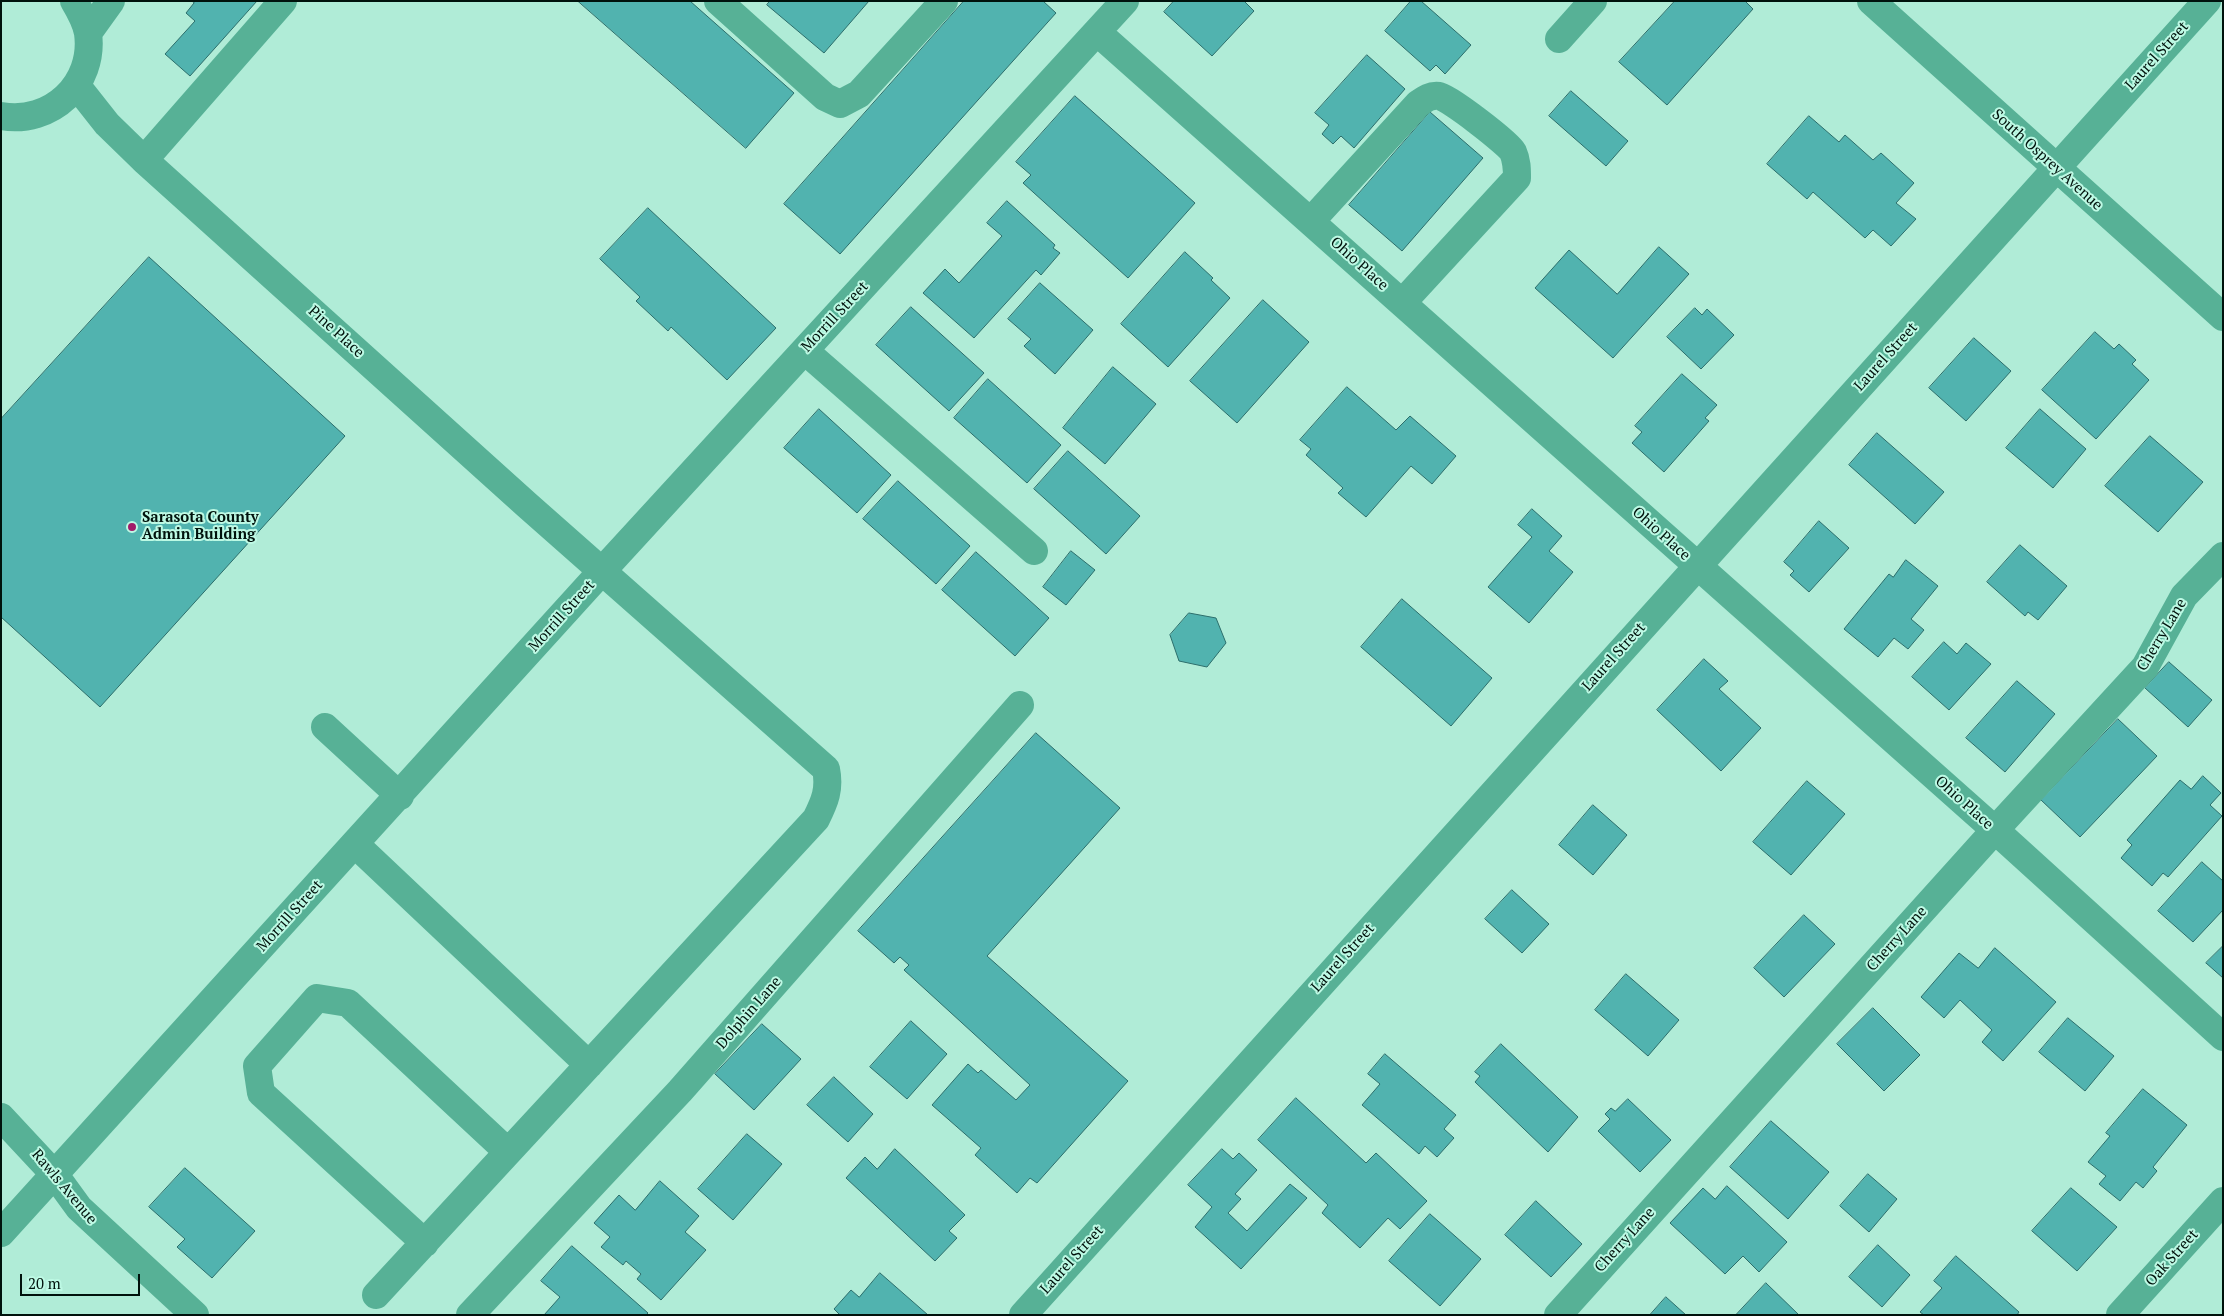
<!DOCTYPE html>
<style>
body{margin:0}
#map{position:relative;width:2224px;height:1316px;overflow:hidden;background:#b0ecd7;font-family:"PT Serif",serif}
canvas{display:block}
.frame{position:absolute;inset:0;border:2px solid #00120c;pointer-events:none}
.scale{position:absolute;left:20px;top:1274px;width:120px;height:22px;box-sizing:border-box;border:2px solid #00120c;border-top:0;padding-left:6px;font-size:15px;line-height:18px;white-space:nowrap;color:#00120c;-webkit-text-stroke:4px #bdf9e4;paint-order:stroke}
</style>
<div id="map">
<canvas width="2224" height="1316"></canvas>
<div class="frame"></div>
<div class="scale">20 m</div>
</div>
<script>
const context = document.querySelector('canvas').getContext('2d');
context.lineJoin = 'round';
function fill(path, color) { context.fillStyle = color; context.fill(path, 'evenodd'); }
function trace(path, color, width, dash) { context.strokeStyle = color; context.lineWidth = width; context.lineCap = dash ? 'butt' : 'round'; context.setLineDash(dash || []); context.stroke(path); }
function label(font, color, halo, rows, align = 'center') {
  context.font = font + ' "PT Serif",serif'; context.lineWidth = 4; context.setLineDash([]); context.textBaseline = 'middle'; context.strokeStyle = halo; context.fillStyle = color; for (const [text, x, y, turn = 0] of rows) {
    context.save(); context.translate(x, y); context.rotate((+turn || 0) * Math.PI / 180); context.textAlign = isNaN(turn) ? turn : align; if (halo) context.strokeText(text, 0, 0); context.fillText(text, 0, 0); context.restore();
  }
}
const building = new Path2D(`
 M192,1h65l-67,75 -25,-22 30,-33 -9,-8 8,-10z
 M578,1h112l104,92 -48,55z
 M770,1h99l-45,52 -57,-48z
 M964,1h79l13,12 -216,241 -56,-50z
 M1174,1h70l10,10 -42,45 -48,-44z
 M1411,1h10l50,44 -26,29 -9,-9 -6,6 -45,-40z
 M1675,1h70l8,8 -86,96 -48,-43z
 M1367,55l38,34 -51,59 -13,-12 -8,8 -11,-10 7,-9 -14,-12z
 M1571,91l57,50 -22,25 -57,-50z
 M1075,96l120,107 -67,75 -105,-95 8,-8 -15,-13z
 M1430,112l53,46 -81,93 -53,-46z
 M1809,116l30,26 6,-7 28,25 8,-7 33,30 -18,20 20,16 -25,27 -18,-16 -8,8 -52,-46 -6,7 -40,-35z
 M1007,201l48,44 -2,3 7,5 -19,22 -5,-5 -62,68 -51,-45 22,-24 14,14 43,-47 -15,-13z
 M648,208l128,120 -49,52 -56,-53 -3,4 -32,-30 4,-4 -40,-38z
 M1659,247l30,27 -76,84 -78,-70 34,-38 48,44z
 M1185,252l28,26 -2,2 19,18 -62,69 -47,-43z
 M149,257l196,179 -245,271 -99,-90v-198z
 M1040,283l53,47 -38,44 -31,-28 7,-7 -23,-20z
 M1263,300l46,42 -72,81 -47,-42z
 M911,307l73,66 -35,38 -73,-66z
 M1695,308l7,7 5,-6 27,26 -33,34 -34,-32z
 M2095,332l19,17 5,-5 17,16 -4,4 17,16 -53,59 -54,-49z
 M1974,338l37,33 -45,50 -37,-33z
 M1113,367l43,37 -51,60 -42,-36z
 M1682,374l35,31 -12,13 4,3 -45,51 -32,-29 10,-11 -7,-6z
 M988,379l73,66 -34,38 -73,-65z
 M1347,387l49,43 14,-14 46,40 -24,28 -21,-18 -45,51 -28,-24 5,-5 -37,-33 5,-6 -11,-9z
 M819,409l72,66 -34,38 -73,-65z
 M2040,409l46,40 -33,39 -47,-40z
 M1877,433l67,59 -29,32 -66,-59z
 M2150,436l53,46 -45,50 -53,-46z
 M1068,451l72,65 -34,38 -72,-65z
 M898,481l72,65 -34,38 -73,-65z
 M1532,509l30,27 -13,15 24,21 -44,51 -41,-36 44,-50 -14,-12z
 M1819,521l30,27 -40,44 -19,-17 4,-4 -10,-9z
 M2020,545l47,41 -29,34 -10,-8 -3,4 -38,-34z
 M1071,551l24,19 -29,35 -23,-18z
 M976,552l73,66 -34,38 -73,-66z
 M1906,560l32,26 -27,33 13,11 -16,19 -14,-11 -16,19 -34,-28 45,-55 4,3z
 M1402,599l90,79 -41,48 -90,-79z
 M1189,613l27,5 10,25 -19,24 -28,-6 -9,-26z
 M1944,642l13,12 9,-11 25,21 -42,46 -37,-33z
 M1704,659l24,22 -9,8 42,39 -40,43 -64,-61z
 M2169,662l43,38 -24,27 -43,-39z
 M2017,681l38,33 -50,58 -39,-34z
 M2118,719l39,37 -77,81 -39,-37z
 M1036,733l84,75 -133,148 141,125 -91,102 -7,-5 -13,15 -42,-38 6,-7 -49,-43 36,-41 10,9 3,-3 35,30 14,-15 -126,-115 5,-5 -9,-8 -6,6 -36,-32z
 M2203,776l18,17 -11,12 12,11 -54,61 -5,-4 -11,13 -31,-28 11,-13 -5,-5 53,-60 11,9z
 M1807,781l38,33 -54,61 -38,-33z
 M1593,805l34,30 -34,40 -34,-30z
 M2202,862l21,19v29l-30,32 -35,-31z
 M1512,890l37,34 -27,29 -37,-34z
 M1804,915l31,29 -51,53 -30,-29z
 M2223,946v32l-17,-15z
 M1995,948l61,54 -53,59 -21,-19 10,-12 -32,-30 -16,18 -23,-21 38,-44 19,15z
 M1626,974l53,46 -31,36 -53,-46z
 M1873,1008l47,47 -36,36 -47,-47z
 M2068,1018l46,38 -29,35 -46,-39z
 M911,1021l36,33 -40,45 -37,-32z
 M762,1024l39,35 -47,51 -39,-36z
 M1501,1044l77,73 -30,35 -73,-70 5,-6 -5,-4z
 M1385,1054l71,61 -12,14 10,9 -17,19 -12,-11 -6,8 -57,-49 18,-21 -12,-10z
 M834,1077l39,37 -25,28 -41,-37z
 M2143,1089l44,36 -34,42 4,4 -14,17 -7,-6 -16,19 -21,-17 7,-8 -18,-14 22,-26 -4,-3z
 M1296,1098l70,65 10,-10 51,48 -27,28 -12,-11 -28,30 -38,-35 6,-8 -70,-65z
 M1628,1099l43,41 -31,32 -42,-41 12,-12 -5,-5 6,-6 4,3z
 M1771,1121l58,51 -41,47 -58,-52z
 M747,1134l35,30 -49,56 -35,-31z
 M895,1149l70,66 -16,16 8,7 -22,23 -89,-83 19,-21 12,12z
 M1222,1149l11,10 6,-6 18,17 -22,24 6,5 -13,14 19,18 43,-47 17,14 -66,71 -46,-42 17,-20 -24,-22z
 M185,1168l70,63 -43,47 -35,-31 8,-8 -36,-32z
 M1868,1174l29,25 -28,33 -29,-26z
 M660,1181l39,35 -14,16 21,18 -45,50 -24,-21 4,-5 -15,-13 -3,4 -22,-18 9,-10 -16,-14 25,-28 16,15z
 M1727,1186l60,56 -28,30 -16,-16 -18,18 -55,-51 33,-35 12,11z
 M2071,1188l46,39 -40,44 -45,-40z
 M1536,1201l46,43 -31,33 -46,-42z
 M1430,1214l51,45 -41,47 -51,-45z
 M1878,1245l32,30 -28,32 -33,-30z
 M572,1246l76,67 -2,2h-102l16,-18 -19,-16z
 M1956,1256l63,56 -2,3h-93l-4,-3 22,-24 -8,-7z
 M880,1273l48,42h-88l-6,-6 17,-19 8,7z
 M1766,1283l33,32h-63z
 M1666,1297l20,18h-36z`);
fill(building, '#51b3af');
trace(building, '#2c6e6b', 1);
trace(new Path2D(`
 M718,1l107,96 15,7 19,-10 85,-93
 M1871,1l352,316
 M1097,32l898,798 228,207
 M88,33l23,-32
 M1559,39l34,-38
 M77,86l30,38 37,36 383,345 299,264c4,20 -1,32 -10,50l-440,476
 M1,116c50,9 94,-32 87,-83 -2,-11 -8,-22 -14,-32
 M144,160l139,-159
 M1311,221l107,-117c7,-5 12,-9 21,-8 9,1 69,47 74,56 4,9 4,17 4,26l-115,125
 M805,351l229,200
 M325,727l75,69
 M356,845l233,220
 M1,1117l54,58 24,33 116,107
 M1,1233l601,-662 523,-570
 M425,1243l-164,-150 -4,-27 60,-68 31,5 160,149
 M470,1315l210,-224 340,-386
 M1023,1315l1184,-1314
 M1558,1315l437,-485 150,-163 39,-71 39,-40
 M2120,1315l103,-114`), '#57b196', 28);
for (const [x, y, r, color] of [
 [132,527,5,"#a11b69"]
]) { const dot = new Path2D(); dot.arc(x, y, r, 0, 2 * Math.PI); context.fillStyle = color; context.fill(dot); trace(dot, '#bdf9e4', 2); }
label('15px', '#00120c', '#bdf9e4', [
 ["Laurel Street",2157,56,-48],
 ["South Osprey Avenue",2047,160,42],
 ["Ohio Place",1359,264,42],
 ["Morrill Street",835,317,-47],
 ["Pine Place",336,332,42],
 ["Laurel Street",1886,357,-48],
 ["Ohio Place",1661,534,42],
 ["Morrill Street",562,616,-48],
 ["Cherry Lane",2162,635,-59],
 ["Laurel Street",1614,657,-48],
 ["Ohio Place",1964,803,42],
 ["Morrill Street",290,916,-48],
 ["Cherry Lane",1897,939,-48],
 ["Laurel Street",1343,958,-48],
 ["Dolphin Lane",749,1013,-49],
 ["Rawls Avenue",64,1187,50],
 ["Cherry Lane",1625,1240,-48],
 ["Oak Street",2172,1258,-48],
 ["Laurel Street",1072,1260,-48]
]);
label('bold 15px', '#00120c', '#bdf9e4', [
 ["Sarasota County",142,518],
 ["Admin Building",142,535]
], 'left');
</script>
